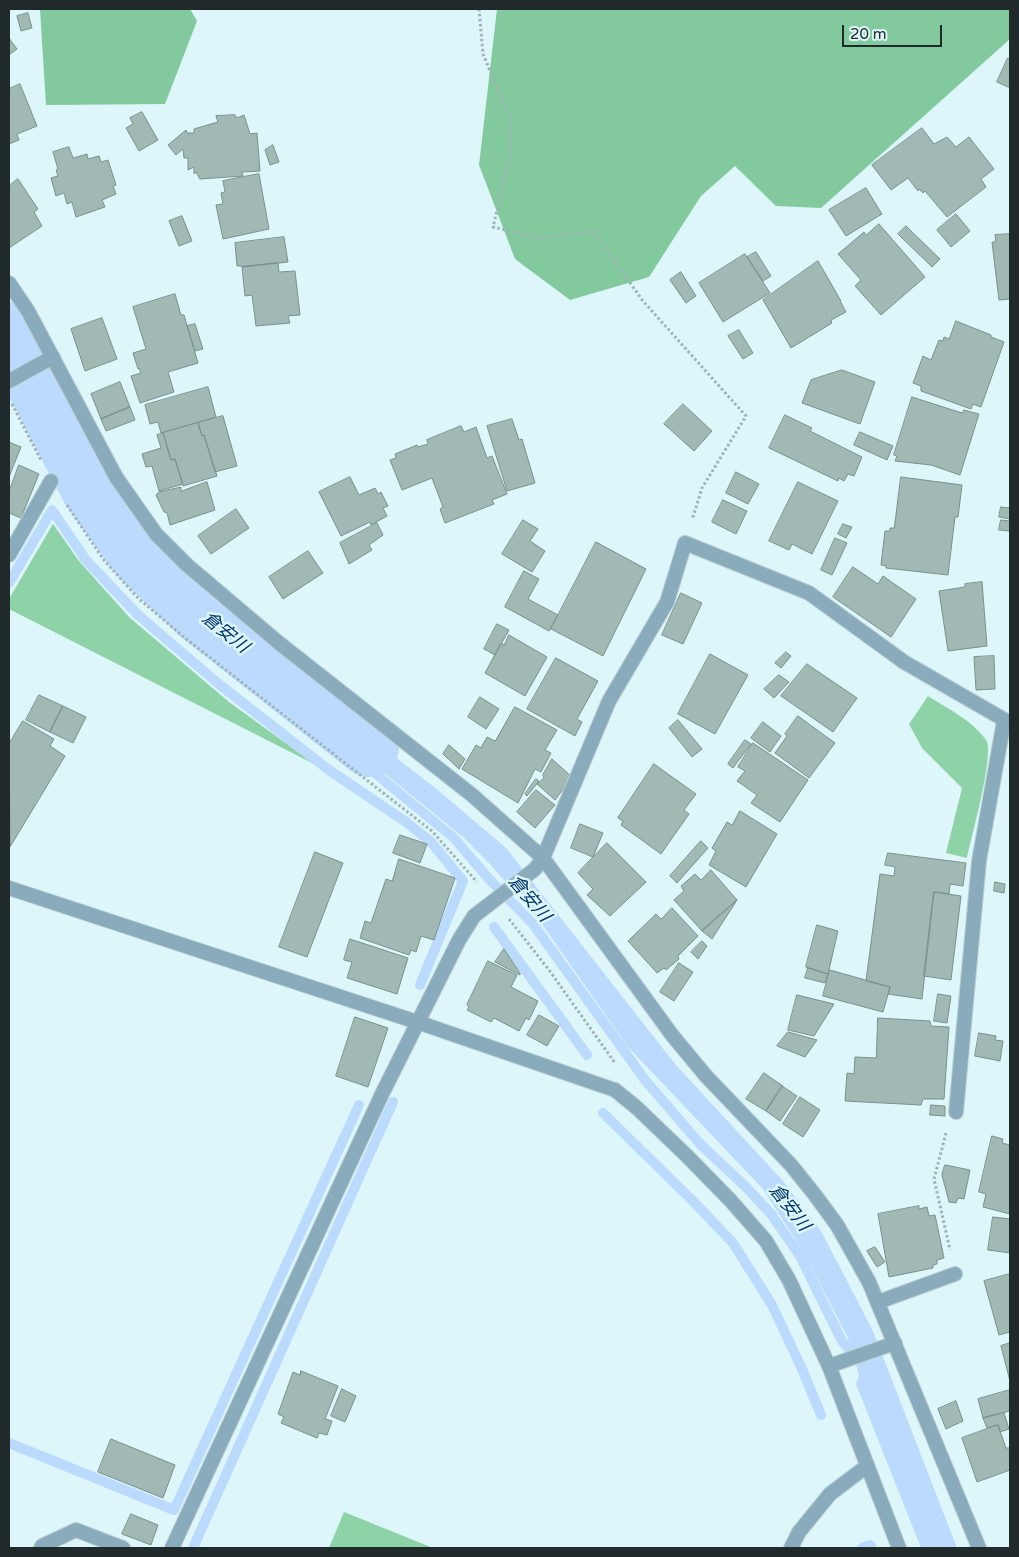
<!DOCTYPE html>
<meta charset="utf-8">
<style>
body{margin:0}
#map{position:relative;width:1019px;height:1557px;overflow:hidden;background:#dcf6f9;font-family:"Varela Round",sans-serif}
canvas{display:block}
.frame{position:absolute;inset:0;border:10px solid #202a2b;pointer-events:none}
.scale{position:absolute;left:842px;top:25px;width:100px;height:22px;box-sizing:border-box;border:2px solid #202a2b;border-top:0;padding-left:6px;font-size:15px;line-height:18px;white-space:nowrap;color:#202a2b;-webkit-text-stroke:4px #dcf6f9;paint-order:stroke}
</style>
<div id="map">
<canvas width="1019" height="1557"></canvas>
<div class="frame"></div>
<div class="scale">20 m</div>
</div>
<script>
const context = document.querySelector('canvas').getContext('2d');
context.lineJoin = 'round';
function fill(path, color) { context.fillStyle = color; context.fill(path, 'evenodd'); }
function trace(path, color, width, dash) { context.strokeStyle = color; context.lineWidth = width; context.lineCap = dash ? 'butt' : 'round'; context.setLineDash(dash || []); context.stroke(path); }
function label(font, color, halo, rows, align = 'center') {
  context.font = font + ' "Varela Round","Noto Sans JP",sans-serif'; context.lineWidth = 5; context.setLineDash([]); context.textBaseline = 'middle'; context.strokeStyle = halo; context.fillStyle = color; for (const [text, x, y, turn = 0] of rows) {
    context.save(); context.translate(x, y); context.rotate((+turn || 0) * Math.PI / 180); context.textAlign = isNaN(turn) ? turn : align; if (halo) context.strokeText(text, 0, 0); context.fillText(text, 0, 0); context.restore();
  }
}
fill(new Path2D(`
 M53,524l26,37 50,56 100,85 87,63 -307,-156v-10z
 M928,696c20,13 44,24 58,44 9,12 -15,99 -19,118l-21,-5 16,-65 -40,-40 -13,-24z
 M344,1512l89,36h-104z`), '#8ed2a7');
fill(new Path2D(`
 M40,9h150l7,12 -32,83 -119,1z
 M497,9h513v30l-189,169 -45,-2 -41,-40 -34,30 -52,81 -79,23 -55,-41 -36,-94z`), '#82ca9d');
fill(new Path2D(`
 M309,690l130,101 67,57 169,216 108,117 38,50 52,100 84,217h-36l-65,-164 3,-9 -11,-37 -44,-85 -41,-64 -135,-142 -89,-127 -49,-56 -26,-26 -166,-135z`), '#bcdafd');
trace(new Path2D(`
 M9,363l30,57 33,71 33,51 55,59 80,67 97,74 117,96 34,40 45,46 112,156 56,65 45,42 25,27 29,42 42,85 17,20
 M9,583l43,-73 34,50 52,55 82,70 109,85 77,52 25,20 32,39 -43,104
 M494,927l93,128
 M603,1113l90,88 40,42 39,62 30,64 19,46
 M9,1443l165,67 185,-405
 M193,1548l200,-446
 M862,1548l8,-3 2,3`), '#bcdafd', 10);
trace(new Path2D(`
 M9,332l82,157 48,66 61,59 169,133`), '#bcdafd', 60);
const building = new Path2D(`
 M28,13l4,15 -11,3 -4,-15z
 M9,38l8,11 -8,6z
 M1008,58l2,1v29l-13,-6z
 M20,84l17,42 -20,8 2,6 -10,4v-55z
 M142,112l16,28 -19,11 -13,-23 7,-4 -3,-6z
 M235,115l2,3 7,-3 6,19 7,-1 3,38 -18,1 1,4 -43,3 -4,-7 -2,2v-7l-6,3v-12h-4l-1,-9 -7,6 -8,-10 18,-15 1,3h7v-4l24,-7 -2,-6z
 M922,128l12,16 13,-7 9,10 13,-10 25,32 -13,10 5,8 -39,30 -22,-26 -2,2 -4,-4 -1,2 -10,-13 -17,12 -19,-25z
 M273,145l6,17 -9,3 -5,-15z
 M69,147l4,11 14,-4 1,5 11,-3 2,6 7,-2 8,25 -3,1 3,8 -14,6 3,7 -29,10 -4,-15 -5,2 -3,-11 -8,3 -5,-18 7,-2 -2,-6 2,-1 -5,-17z
 M259,174l10,55 -46,10 -7,-34 7,-1 -2,-11 4,-1 -2,-11z
 M18,179l20,30 -4,3 8,14 -33,22v-62z
 M866,188l16,26 -36,22 -17,-26z
 M956,214l14,17 -19,16 -14,-17z
 M182,216l10,25 -13,5 -10,-25z
 M879,224l46,53 -44,38 -26,-29 6,-6 -23,-26 26,-22 2,3z
 M906,226l34,33 -8,8 -34,-33z
 M1010,234v65l-11,1 -7,-58h4l-1,-7z
 M284,237l4,25 -46,5v-1h-5l-2,-23z
 M756,252l15,24 -8,5 -16,-24z
 M745,254l25,39 -47,29 -24,-39z
 M818,261l23,40h-1l6,11 -15,8 1,3 -41,25 -28,-48z
 M278,263l1,9 16,-1 5,44 -12,1 2,7 -34,3 -4,-31 -7,1 -3,-29z
 M681,272l15,24 -10,7 -16,-23z
 M175,294l6,21h3l14,48 -30,9 6,20 -34,11 -9,-27 10,-3 -2,-5 -1,1 -5,-16 13,-4 -13,-42z
 M102,318l15,41 -32,12 -14,-42z
 M956,321l35,14v2l13,5 -23,65 -8,-3 -2,5 -50,-18v-5l-8,-3 10,-27 8,4 8,-20 4,1 1,-4 5,2z
 M195,324l8,25 -8,2 -8,-25z
 M739,330l14,23 -10,6 -15,-23z
 M842,370l33,12 -15,42 -58,-21 9,-23z
 M120,382l10,25 -29,12 -10,-25z
 M208,387l8,30 -55,16 -3,-11 -8,2 -5,-19z
 M912,397l50,16 2,-3 15,4 -19,61 -29,-10 -36,-4 2,-5 -3,-1z
 M683,404l29,27 -18,20 -30,-27z
 M130,407l5,13 -29,11 -5,-12z
 M785,415l27,13 -2,3 52,26 -8,19 -6,-2 -4,7 -5,-3 -1,3 -69,-33z
 M223,416l14,50 -22,6 -11,-37 -2,1 -4,-13z
 M512,419l7,21 3,-1 13,44 -28,8 -20,-65z
 M198,423l4,13 2,-1 13,41 -34,10 -8,-27 -4,1 -8,-27z
 M461,426l3,6 12,-5 11,31 5,-2 15,38 -15,6 2,4 -49,19 -5,-14 3,-2 -11,-29 -30,12 -12,-30 6,-2 -1,-4 22,-9 1,2 10,-3 -1,-4z
 M860,432l33,14 -6,14 -33,-15z
 M163,433l8,27 4,-1 8,25 -24,7 -7,-25 -6,1 -4,-13 19,-6 -4,-13z
 M9,442l12,5 -12,30z
 M19,465l20,9 -18,44 -12,-5v-21z
 M736,472l23,12 -11,20 -22,-11z
 M350,477l9,18 16,-7 3,6 3,-2 7,14 -5,2 4,8 -16,9 -1,-3 -29,14 -22,-44z
 M901,477l61,8 -4,32h-3l-7,58 -62,-7v-2l-5,-1 4,-34h5v-3h4z
 M207,482l8,28 -45,15 -3,-12 -3,-1 -8,-17 3,-3 22,-5v4z
 M798,482l40,19 -26,53 -20,-10 -3,6 -20,-9z
 M723,500l24,11 -11,23 -24,-12z
 M1001,507l9,1v11l-11,-2z
 M236,509l13,19 -38,26 -13,-18z
 M523,520l15,9 -8,12 15,10 -13,21 -30,-18z
 M1001,520l9,1v10l-11,-1z
 M377,523l6,12 -14,10 3,5 -23,14 -9,-21z
 M843,524l9,3 -6,11 -8,-4z
 M835,538l12,5 -15,32 -11,-5z
 M596,542l50,27 -43,87 -52,-27z
 M308,551l15,22 -40,26 -14,-22z
 M853,567l25,17 5,-8 33,23 -25,38 -58,-40z
 M524,571l15,8 -11,20 30,16 -9,16 -44,-24z
 M982,582l5,64 -39,5 -9,-60 26,-4v-3z
 M681,593l21,10 -19,41 -21,-9z
 M497,624l12,6 -14,25 -11,-6z
 M509,635l38,22 -22,39 -40,-23 16,-30 3,2z
 M786,652l5,4 -10,12 -6,-5z
 M710,654l38,21 -33,59 -37,-20z
 M994,656l1,33 -19,1 -2,-33z
 M556,658l42,23 -21,38 5,3 -7,14 -48,-27z
 M807,664l50,34 -24,34 -52,-36z
 M779,675l10,7 -15,16 -10,-9z
 M39,695l24,11 -13,26 -24,-12z
 M480,697l19,12 -13,20 -18,-12z
 M63,706l23,11 -13,26 -23,-11z
 M515,707l42,23 -12,20 6,3 -10,19 -6,-3 -17,34 -56,-34 14,-24 5,3 6,-11 8,4z
 M798,716l37,27 -26,35 -34,-25 12,-17 -2,-2z
 M678,720l24,29 -10,8 -23,-29z
 M23,721l31,18 -4,7 15,10 -55,91 -1,-103z
 M763,722l18,14 -11,16 -19,-14z
 M745,740l6,4 -18,24 -5,-4z
 M753,743l55,37 -28,42 -29,-19 6,-8 -20,-14 8,-10 -7,-4z
 M449,745l16,14 -6,10 -16,-15z
 M552,759l20,18 -17,23 -18,-16 7,-6 -1,-3z
 M654,764l42,30 -12,16 5,4 -28,40 -40,-29 2,-4 -5,-3z
 M536,779l3,2 -12,15 -2,-2z
 M536,790l19,15 -20,23 -18,-16z
 M740,811l37,23 -31,53 -37,-22 7,-14 -4,-3 15,-26 5,3z
 M580,824l23,9 -10,24 -22,-9z
 M400,835l27,9 -7,19 -27,-10z
 M701,841l7,7 -31,35 -7,-7z
 M607,843l39,39 -36,34 -23,-21 6,-6 -15,-16z
 M315,852l28,11 -36,94 -28,-10z
 M888,853l78,10 -3,23 -13,-2 -1,10 -15,-2 -12,107 -34,-5 2,-7 -24,-6 14,-107 14,2 1,-9 -10,-2z
 M399,859l56,19 -21,62 -13,-4 -5,16 -5,-2 -2,5 -49,-17 5,-17 6,2 15,-44 6,2z
 M711,870l26,30 -35,31 -28,-31 10,-9 -3,-5 14,-12 6,6z
 M995,882l10,2 -1,9 -10,-2z
 M934,892l27,4 -10,84 -27,-4z
 M737,900l-25,39 -10,-8z
 M672,908l26,28 -20,20 1,3 -13,11 -2,-2 -7,5 -29,-32 28,-27 5,5z
 M817,925l21,6 -10,43 -22,-7z
 M350,939l58,19 -11,36 -50,-16 5,-16 -8,-2z
 M702,941l5,5 -9,13 -7,-7z
 M504,949l16,24v2l-25,-13z
 M488,961l29,14 -6,12 27,14 -9,19 -3,-2 -7,13 -25,-13 -3,4 -24,-12 2,-3 -2,-2z
 M679,963l14,9 -19,29 -14,-9z
 M808,968l20,6 -3,9 -20,-5z
 M830,970l60,17 -7,25 -60,-16z
 M938,994l13,2 -4,27 -13,-2z
 M797,995l37,9 -20,32 -26,-6z
 M539,1015l20,11 -12,20 -20,-11z
 M355,1017l33,11 -20,59 -32,-11z
 M878,1018l52,3 1,5 18,1 -5,72h-21l-2,6 -76,-4 2,-28 7,1 1,-17 21,1z
 M788,1032l29,8 -12,17 -28,-11z
 M979,1033l17,3 -1,4 8,1 -3,20 -25,-5z
 M764,1073l19,13 -17,25 -20,-12z
 M782,1086l15,10 -17,25 -14,-10z
 M800,1097l20,13 -17,27 -20,-13z
 M931,1105l14,1v10l-15,-1z
 M992,1136l11,3 -1,4 8,2v69l-27,-7 3,-13 -7,-2z
 M945,1165l25,5 -6,29 -6,-1 -2,5 -7,-1 -7,-27z
 M919,1206v3l8,-2 2,9 6,-1 9,43 -7,2v4l-4,1v3l-44,9 -11,-63z
 M993,1217l17,2v34l-22,-3z
 M875,1247l10,15 -8,5 -10,-16z
 M1010,1274v58l-11,3 -15,-54z
 M1010,1343v38l-9,-35z
 M301,1371l37,15 -13,33 7,2 -5,14 -8,-2 -2,5 -36,-15 3,-6 -6,-3 15,-42 7,3z
 M342,1389l14,7 -11,26 -14,-6z
 M1010,1390v21l-27,7 -5,-19z
 M956,1401l7,20 -17,8 -8,-20z
 M1004,1413l5,16 -9,3 -2,-7 -11,3 -4,-10z
 M998,1425l8,23h4v22l-33,12 -15,-44z
 M111,1439l64,26 -12,33 -65,-26z
 M131,1514l27,11 -7,20 -29,-11z`);
fill(building, '#a1b9b4');
trace(building, '#79918b', 1);
const minor = new Path2D(`
 M9,283l19,28 88,166 40,57 31,31 92,78 193,152 71,63 129,177 34,41 85,89 24,30 22,30 32,57 110,266
 M9,381l44,-24
 M9,555l42,-74
 M9,888l408,134 198,68
 M956,1112l23,-251 25,-140
 M878,1302l77,-28
 M829,1366l66,-23
 M41,1548l1,-2 34,-16 47,18
 M172,1548l210,-454 77,-154 15,-24 61,-47 8,-11 66,-157 58,-99 18,-59 124,50 95,69 106,61
 M791,1548l8,-16 31,-38 37,-28`);
const tertiary = new Path2D(`
 M615,1090l22,18 50,48 44,45 35,40 23,39 40,86 70,182`);
trace(minor, '#bad1d4', 16);
trace(tertiary, '#bad1d4', 16);
trace(new Path2D(`
 M479,9l4,45 27,64 -1,42 -16,67 47,11 54,-6 49,69 103,115 -44,72 -10,32
 M12,404l29,56
 M67,505l36,54 35,39 47,40 247,193 45,51
 M509,919l40,51 66,93
 M946,1133l-12,46 16,71`), '#9eb3b6', 3, [2.5, 2.5]);
trace(minor, '#89abbb', 14);
trace(tertiary, '#89abbb', 14);
label('italic 18px', '#003567', '#dcf6f9', [
 ["倉安川",225,633,39],
 ["倉安川",529,899,50],
 ["倉安川",789,1208,52]
]);
</script>
